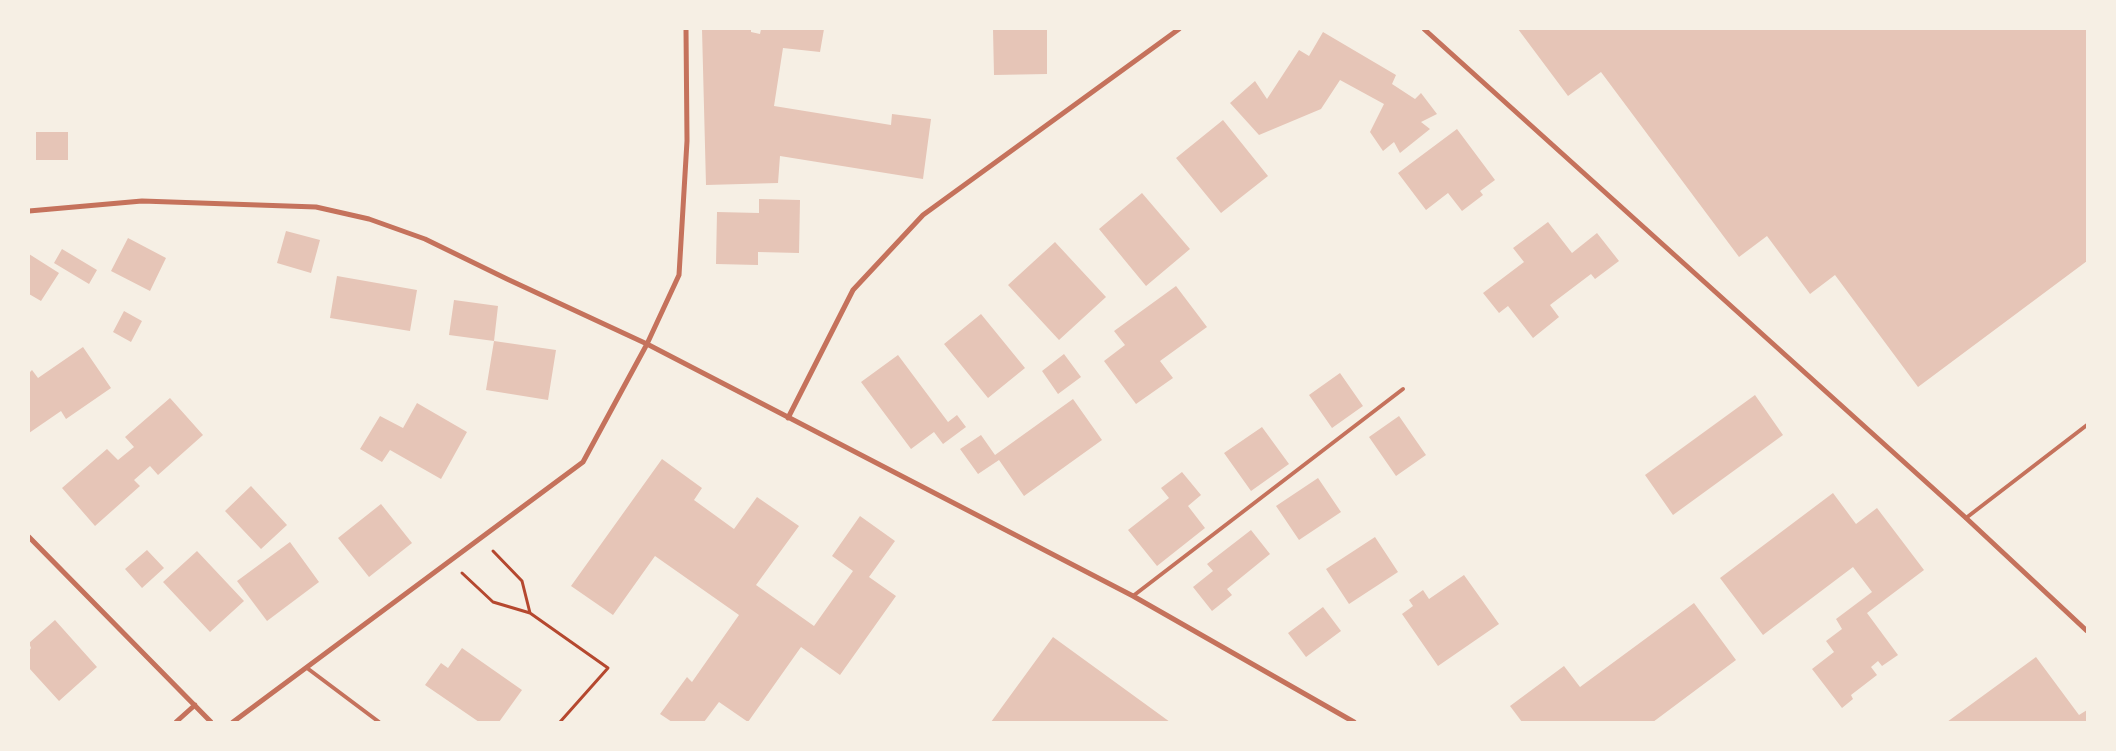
<!DOCTYPE html>
<style>
body{margin:0}
#map{position:relative;width:2116px;height:751px;overflow:hidden;background:#f6efe4;font-family:Lato,sans-serif}
canvas{display:block}
.frame{position:absolute;inset:0;border:30px solid #f6efe4;pointer-events:none}
</style>
<div id="map">
<canvas width="2116" height="751"></canvas>
<div class="frame"></div>
</div>
<script>
const context = document.querySelector('canvas').getContext('2d');
context.lineJoin = 'round';
function fill(path, color) { context.fillStyle = color; context.fill(path, 'evenodd'); }
function trace(path, color, width, dash) { context.strokeStyle = color; context.lineWidth = width; context.lineCap = dash ? 'butt' : 'round'; context.setLineDash(dash || []); context.stroke(path); }
fill(new Path2D(`
 M702,29h49v3l9,2 1,-5h63l-4,23 -37,-4 -9,58 117,19 1,-11 39,5 -8,60 -143,-23 -2,27 -72,2z
 M993,29h54v45l-53,1z
 M1518,29h569v232l-169,126 -83,-112 -25,19 -43,-58 -28,21 -138,-185 -33,24z
 M1323,32l73,43 -4,9 23,15 6,-6 16,21 -16,8 9,7 -30,24 -6,-11 -11,9 -13,-19 14,-28 -44,-24 -19,29 -62,26 -29,-32 25,-22 12,18 32,-49 10,6z
 M1223,120l45,56 -47,37 -45,-55z
 M1457,129l38,51 -15,11 3,4 -21,16 -14,-18 -22,17 -28,-37z
 M36,132h32v28h-32z
 M1142,193l48,56 -44,37 -47,-57z
 M759,199l41,1 -1,53 -41,-1v13l-42,-1 1,-52 42,1z
 M1548,222l24,31 25,-20 22,28 -24,18 -4,-5 -41,31 9,12 -26,21 -25,-32 -9,7 -16,-20 41,-31 -11,-14z
 M286,231l34,9 -9,33 -34,-10z
 M128,238l38,20 -16,33 -39,-20z
 M1055,242l51,55 -47,43 -51,-55z
 M62,249l35,21 -8,14 -35,-21z
 M29,254l30,19 -18,28 -12,-7z
 M337,276l80,14 -7,41 -80,-13z
 M1176,286l31,41 -47,34 13,17 -37,26 -32,-43 21,-16 -11,-14z
 M454,300l44,6 -4,35 -45,-6z
 M124,311l18,10 -11,21 -18,-10z
 M981,314l44,54 -37,30 -44,-54z
 M494,341l62,9 -8,50 -62,-10z
 M83,347l28,41 -45,31 -5,-8 -32,22v-60l3,-3 6,8z
 M1064,354l17,23 -23,17 -16,-23z
 M898,355l50,67 9,-7 9,12 -23,17 -9,-12 -23,17 -50,-67z
 M1340,373l23,33 -31,22 -23,-33z
 M1755,395l28,40 -110,80 -28,-40z
 M170,398l33,37 -45,40 -8,-9 -16,14 6,6 -45,40 -33,-38 45,-39 11,11 16,-13 -9,-10z
 M1073,399l29,41 -78,56 -25,-36 -21,14 -18,-25 21,-14 14,20z
 M417,403l50,29 -26,47 -51,-29 -8,12 -22,-13 20,-33 23,12z
 M1399,416l27,39 -30,21 -27,-39z
 M1262,427l27,37 -38,27 -27,-38z
 M662,459l40,29 -8,12 40,29 23,-32 42,29 -43,59 58,41 39,-55 -21,-15 28,-40 35,25 -26,36 27,19 -56,79 -39,-28 -53,75 -29,-20 -15,20h-32l-12,-8 27,-37 5,5 47,-67 -84,-59 -42,59 -42,-29z
 M1182,472l19,23 -13,11 17,22 -48,38 -29,-36 41,-32 -8,-10z
 M1318,478l23,34 -42,28 -23,-34z
 M251,486l36,39 -26,24 -36,-38z
 M1833,493l23,31 21,-16 47,62 -57,43 31,42 -16,11 -4,-5 -7,6 6,8 -26,20 2,4 -11,9 -30,-39 22,-17 -8,-11 16,-12 -6,-10 36,-27 -19,-25 -90,68 -43,-57z
 M381,504l31,39 -43,34 -31,-39z
 M1251,530l19,24 -43,35 5,6 -20,16 -19,-24 20,-16 -6,-7z
 M1375,537l23,35 -49,32 -23,-35z
 M290,542l29,40 -52,39 -30,-40z
 M147,550l17,18 -22,20 -17,-19z
 M197,551l47,50 -34,31 -47,-50z
 M1464,575l35,49 -61,42 -36,-52 11,-8 -4,-6 14,-10 6,9z
 M1694,603l42,57 -83,62h-131l-12,-16 54,-40 16,21z
 M1323,607l18,24 -35,26 -18,-24z
 M55,620l42,47 -38,34 -30,-33v-17l2,-3 -2,-5z
 M1053,637l117,85h-179z
 M462,648l60,42 -23,32h-20l-54,-37 16,-22 7,5z
 M2036,657l43,58 8,-5v12h-140z`), '#e6c5b7');
trace(new Path2D(`
 M493,551l29,30 8,32 78,55 -48,54
 M462,573l31,29 37,11`), '#b5482f', 3);
trace(new Path2D(`
 M1966,518l121,-93
 M1133,596l270,-207
 M307,668l72,54`), '#c5725c', 4);
trace(new Path2D(`
 M1424,29l542,489 121,113
 M29,211l113,-10 174,6 53,12 56,20 82,40 140,65 486,252 221,126
 M788,418l65,-128 70,-75 256,-186
 M29,537l182,185
 M176,722l19,-17
 M233,722l350,-260 64,-118 32,-69 8,-134 -1,-112`), '#c5725c', 5);
</script>
